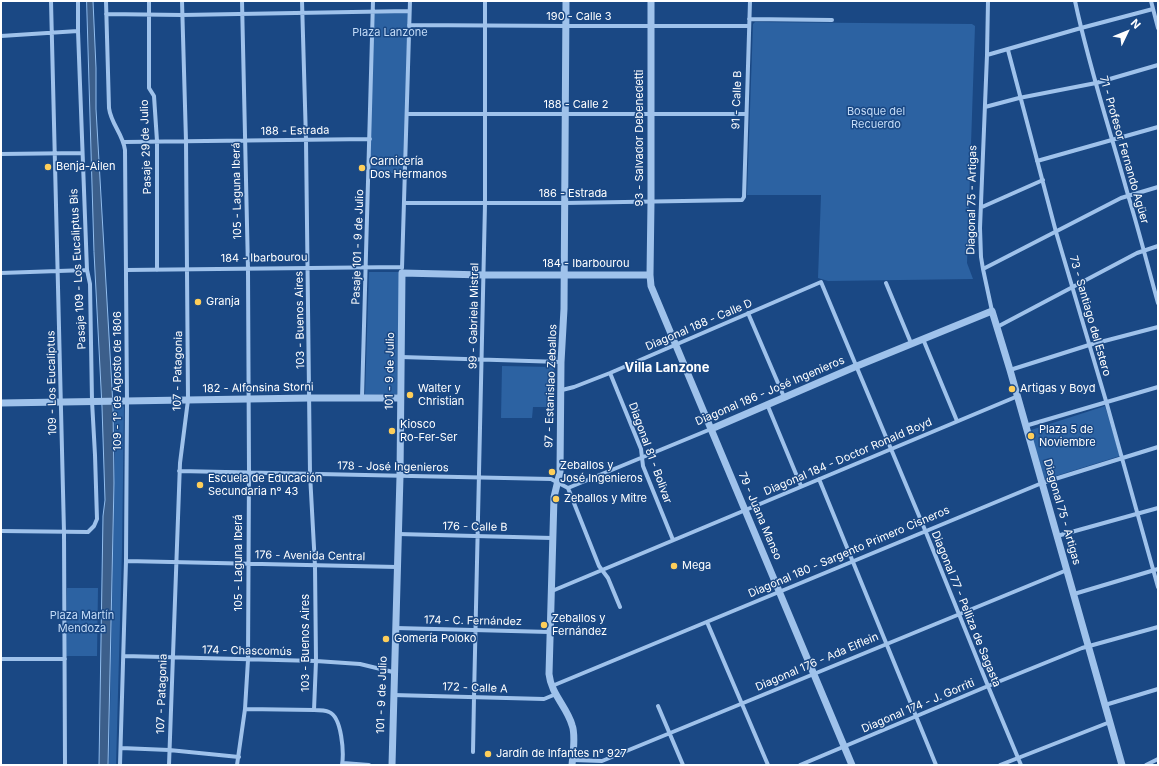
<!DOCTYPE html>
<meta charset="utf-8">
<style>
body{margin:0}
#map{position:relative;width:1159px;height:766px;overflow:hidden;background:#1a4884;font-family:Inter,sans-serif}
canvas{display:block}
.frame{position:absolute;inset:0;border:2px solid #fff;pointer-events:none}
.north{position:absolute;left:1107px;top:12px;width:40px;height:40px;-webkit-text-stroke:3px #1a4884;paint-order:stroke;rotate:47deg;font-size:11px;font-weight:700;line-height:16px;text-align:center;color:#fff}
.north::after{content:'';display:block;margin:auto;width:14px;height:18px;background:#fff;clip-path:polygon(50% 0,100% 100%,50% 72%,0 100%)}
</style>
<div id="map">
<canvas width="1159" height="766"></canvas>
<div class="frame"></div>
<div class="north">N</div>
</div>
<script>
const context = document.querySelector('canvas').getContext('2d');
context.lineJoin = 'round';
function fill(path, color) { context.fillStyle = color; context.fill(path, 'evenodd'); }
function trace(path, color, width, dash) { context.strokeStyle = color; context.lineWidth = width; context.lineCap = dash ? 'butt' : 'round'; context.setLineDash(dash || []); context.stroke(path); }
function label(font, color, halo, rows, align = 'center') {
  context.font = font + ' Inter,sans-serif'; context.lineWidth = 3; context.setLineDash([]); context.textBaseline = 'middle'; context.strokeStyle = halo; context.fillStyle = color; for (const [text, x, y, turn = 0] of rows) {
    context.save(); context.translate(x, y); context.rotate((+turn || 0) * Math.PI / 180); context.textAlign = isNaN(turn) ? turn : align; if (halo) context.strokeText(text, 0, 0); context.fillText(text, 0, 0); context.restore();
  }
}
fill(new Path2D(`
 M409,11l-4,162h-36l3,-161z
 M755,22l217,2 3,2 -8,237 6,16 -145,2 -10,-3 3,-83h-74l6,-171z
 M369,272h31l-3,122 -32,1z
 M502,366l51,1 2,5v35h-22l-1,11h-31z
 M122,404l2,3 -2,141 -6,217h-7l6,-315 -1,-45z
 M1105,406l15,50 -77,24 -15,-49z
 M67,588h31l-1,68h-31z`), '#2c62a2');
const water = new Path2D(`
 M87,1h6l3,67v41l17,297 1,77 -6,282h-9l4,-249 2,-16 -3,-93 -8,-155z`);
fill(water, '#3c5f8b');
trace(water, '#91bdee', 1);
trace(new Path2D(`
 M51,1l13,531 1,233
 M106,1l3,107c2,16 14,26 16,42l2,251 -1,160 -6,204
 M149,1v87l5,8 3,45v129
 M302,1l4,139 4,334 5,92 1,95 -2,49c5,0 11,0 15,2 13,5 15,41 13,53
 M988,1l-1,54 -7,173 1,29 2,12 9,42
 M1075,1c14,66 35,129 53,194 11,36 20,72 30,108
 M1151,1l7,27
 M106,14l76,1 227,-4
 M749,19l83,1
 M409,25l157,1h183
 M1,36l77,-5
 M1008,50l48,182 50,169 52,186
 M987,55l94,-27 72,-19
 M985,107l34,-9 77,-15 62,-18
 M407,114h339
 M124,142l246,-3
 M1,154l81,-1
 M1037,161l121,-34
 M404,203h161l177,-3 2,-3 6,-196
 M982,207l61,-27
 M402,268l8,-267
 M983,269l138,-71 37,-11
 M126,270l276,-3
 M1,273l86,-3
 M886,283l25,60
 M748,313l36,84
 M997,327l140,-74 21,-7
 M923,339l34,82
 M401,357l160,5
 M1010,370l79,-25 69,-18
 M610,373l31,76 2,17 30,74
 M562,390l12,-3 36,-14 211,-91 104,248 63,156 33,79
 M362,398l11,-397
 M767,404l34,82
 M1025,426l133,-39
 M179,471l372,8 17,9
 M819,479l117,286
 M568,488l143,-59
 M568,488l31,78 9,12 12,29
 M1,531l87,1 6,-6 3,-7 -2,-64 -3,-54 -2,-117 -3,-14 -9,-239v-30
 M398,534l154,4
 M1057,536l101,-28
 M126,561l271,6
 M552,591l466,-195
 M1074,594l84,-25
 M707,622l61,143
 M396,628l154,4
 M124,656l192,5 44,3 33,8
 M1,659h64
 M552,686l490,-203 116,-36
 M393,695l151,4 12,-5
 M1105,705l53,-16
 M658,706l25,59
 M245,709l69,1
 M121,748l48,2 70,7
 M473,752l1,-55 11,-493v-203
 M573,760l29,1 465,-191
 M343,763l26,2
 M169,765l11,-302 8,-63 -2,-259 -4,-140
 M237,765l8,-56 3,-49 1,-187 -1,-204 -6,-268
 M800,765l188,-79 94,-38 76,-21
 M1000,765l110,-43
 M1146,765l12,-6`), '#9fc2eb', 4);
trace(new Path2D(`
 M566,1l-2,308 -3,53 -1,110 -6,25 -5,177c2,20 18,33 23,51 4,10 1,29 0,40
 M651,1v201l-1,73 1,11 201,479
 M1,403l309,-5h90
 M711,429l146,-63 135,-55 18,59 112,395
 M392,765l8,-289 2,-203 82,2h166`), '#9fc2eb', 7);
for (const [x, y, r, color] of [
 [48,167,4,"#fece5a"],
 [362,168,4,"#fece5a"],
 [198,302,4,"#fece5a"],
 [1012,389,4,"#fece5a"],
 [410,395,4,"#fece5a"],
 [392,431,4,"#fece5a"],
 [1031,436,4,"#fece5a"],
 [552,472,4,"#fece5a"],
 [200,485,4,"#fece5a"],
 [556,499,4,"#fece5a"],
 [674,566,4,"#fece5a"],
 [544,625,4,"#fece5a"],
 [386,639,4,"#fece5a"],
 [488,754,4,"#fece5a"]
]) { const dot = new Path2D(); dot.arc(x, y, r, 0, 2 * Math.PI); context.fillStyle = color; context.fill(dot); trace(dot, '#1a4884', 1.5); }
label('11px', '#fff', '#1a4884', [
 ["190 - Calle 3",579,17],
 ["91 - Calle B",737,100,-88],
 ["188 - Calle 2",576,105],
 ["188 - Estrada",295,131,-1],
 ["93 - Salvador Debenedetti",640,138,-90],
 ["Pasaje 29 de Julio",146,147,-92],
 ["71 - Profesor Fernando Agüer",1124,150,74],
 ["105 - Laguna Iberá",237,191,-91],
 ["186 - Estrada",573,194],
 ["Diagonal 75 - Artigas",972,200,-89],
 ["Pasaje 101 - 9 de Julio",358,247,-88],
 ["184 - Ibarbourou",264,258,-1],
 ["184 - Ibarbourou",586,264],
 ["Pasaje 109 - Los Eucaliptus Bis",78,269,-93],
 ["99 - Gabriela Mistral",474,316,-89],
 ["73 - Santiago del Estero",1090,316,74],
 ["103 - Buenos Aires",300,320,-91],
 ["Diagonal 188 - Calle D",699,325,-23],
 ["107 - Patagonia",178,371,-89],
 ["101 - 9 de Julio",390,371,-89],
 ["109 - 1° de Agosto de 1806",118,381,-90],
 ["109 - Los Eucaliptus",52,383,-91],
 ["97 - Estanislao Zeballos",551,386,-88],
 ["182 - Alfonsina Storni",258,388,-1],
 ["Diagonal 186 - José Ingenieros",770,391,-23],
 ["Diagonal 81 - Bolivar",650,453,70],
 ["Diagonal 184 - Doctor Ronald Boyd",848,457,-23],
 ["178 - José Ingenieros",393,467,1],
 ["Diagonal 75 - Artigas",1062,512,74],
 ["79 - Juana Manso",760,516,67],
 ["176 - Calle B",475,527,1],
 ["Diagonal 180 - Sargento Primero Cisneros",849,552,-23],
 ["176 - Avenida Central",310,556,1],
 ["105 - Laguna Iberá",239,563,-90],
 ["Diagonal 77 - Pelliza de Sagasta",966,609,68],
 ["174 - C. Fernández",473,621,1],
 ["103 - Buenos Aires",306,643,-90],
 ["174 - Chascomús",247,651,1],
 ["Diagonal 176 - Ada Elflein",817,662,-23],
 ["172 - Calle A",475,688,2],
 ["107 - Patagonia",162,694,-88],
 ["101 - 9 de Julio",382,695,-88],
 ["Diagonal 174 - J. Gorriti",918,706,-23]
]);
label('11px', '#c4dcf8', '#1a4884', [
 ["Plaza Lanzone",390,33],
 ["Bosque del",876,112],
 ["Recuerdo",876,125],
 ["Plaza Martín",82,616],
 ["Mendoza",82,629]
]);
label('11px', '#fff', '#1a4884', [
 ["Carnicería",370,162],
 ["Dos Hermanos",370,175],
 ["Benja-Ailen",56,167],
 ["Granja",206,302],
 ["Walter y",418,389],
 ["Christian",418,402],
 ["Artigas y Boyd",1020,389],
 ["Kiosco",400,425],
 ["Ro-Fer-Ser",400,438],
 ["Plaza 5 de",1039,430],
 ["Noviembre",1039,443],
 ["Zeballos y",560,466],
 ["José Ingenieros",560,479],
 ["Escuela de Educación",208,479],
 ["Secundaria nº 43",208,492],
 ["Zeballos y Mitre",564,499],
 ["Mega",682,566],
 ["Zeballos y",552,619],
 ["Fernández",552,632],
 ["Gomería Poloko",394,639],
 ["Jardín de Infantes nº 927",496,754]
], 'left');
label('bold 13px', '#fff', '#1a4884', [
 ["Villa Lanzone",667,368]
]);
</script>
